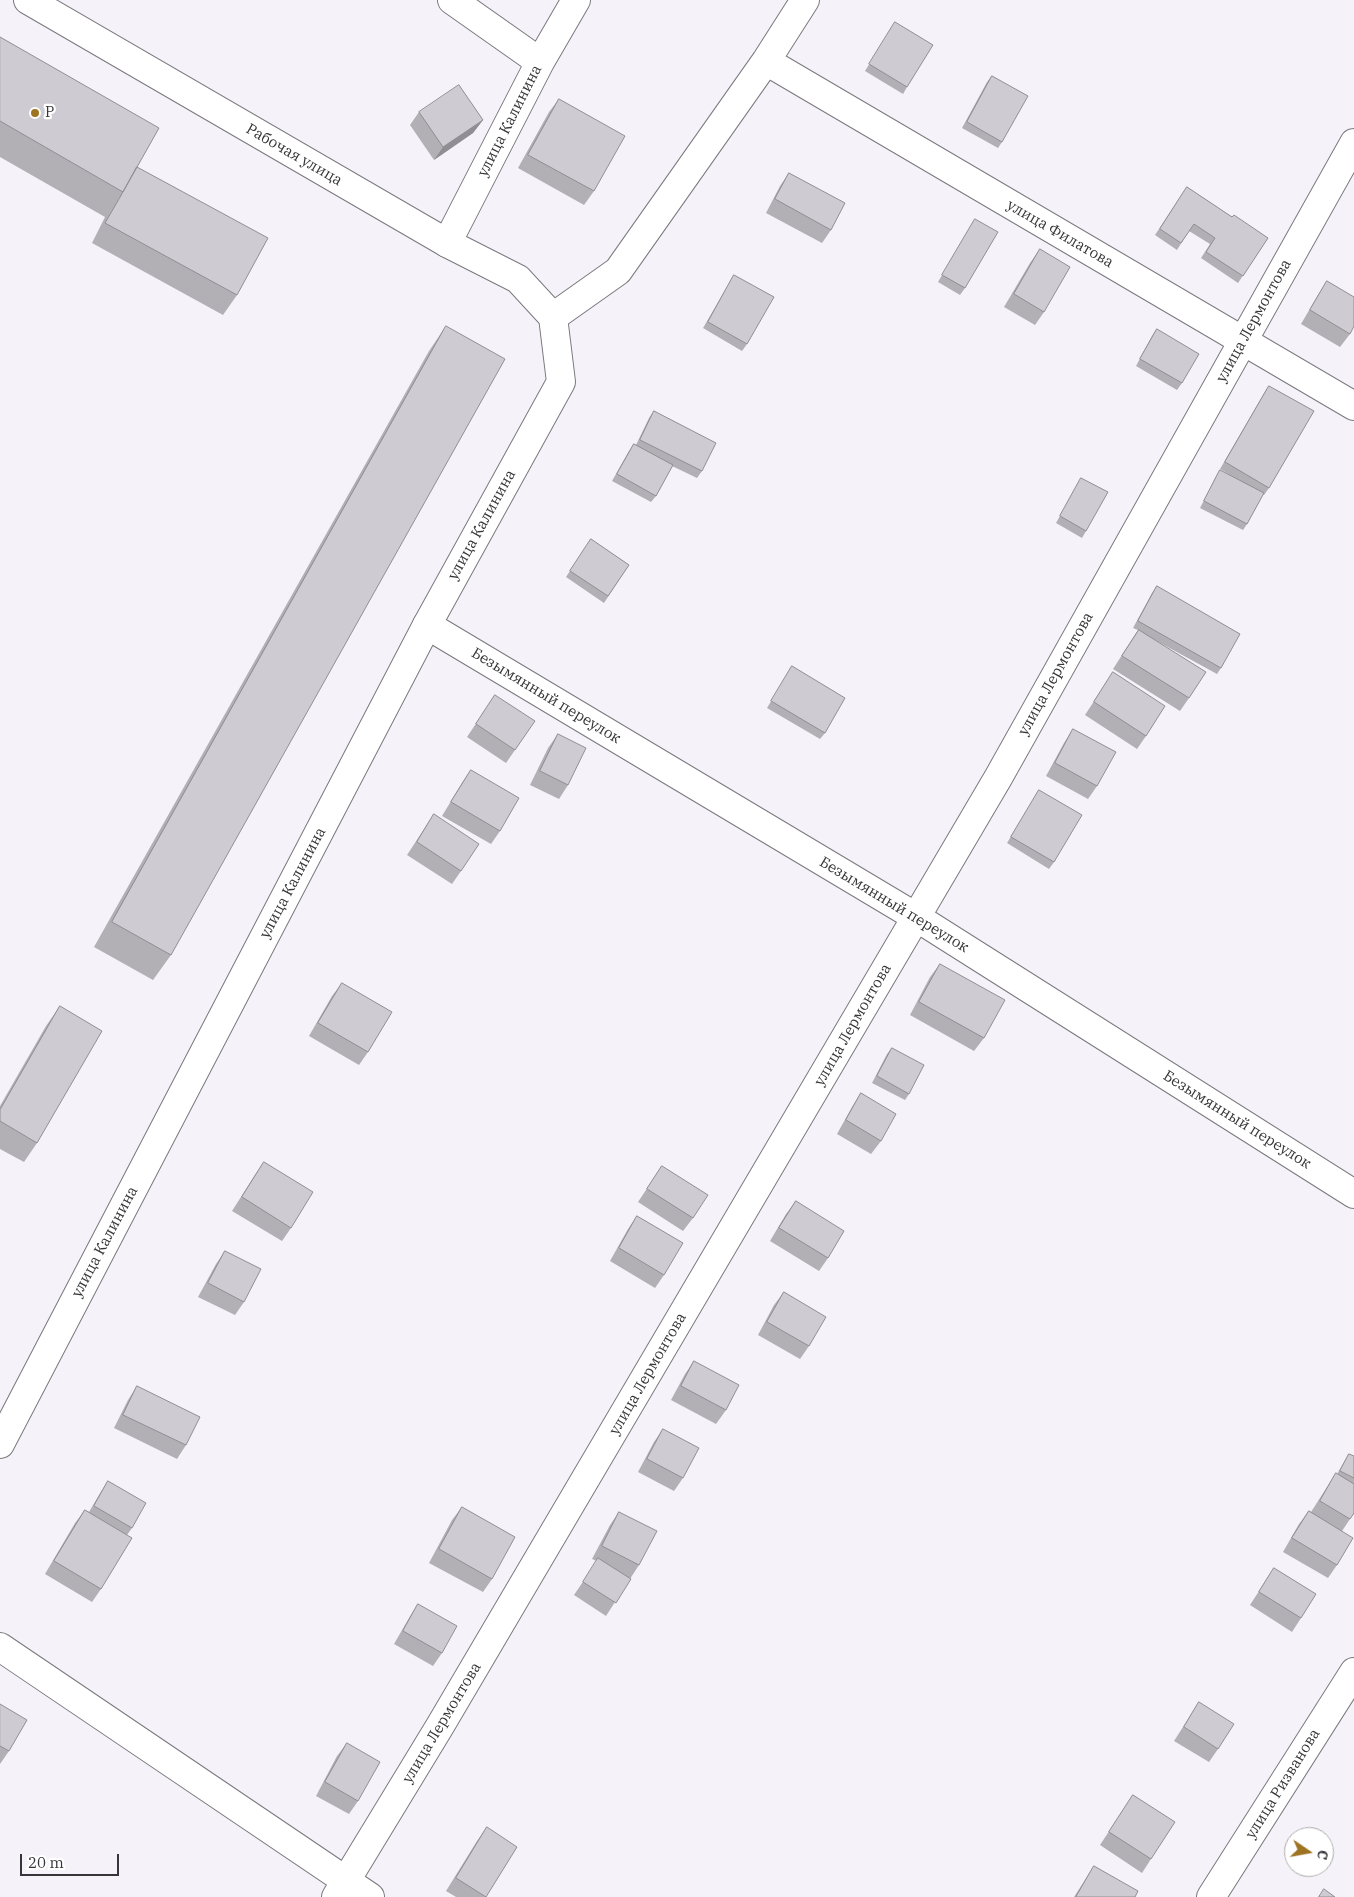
<!DOCTYPE html>
<meta charset="utf-8">
<style>
body{margin:0}
#map{position:relative;width:1354px;height:1897px;overflow:hidden;background:#f6f2f9;font-family:"IBM Plex Serif",serif}
canvas{display:block}
.north{position:absolute;left:1284px;top:1827px;width:50px;height:50px;box-sizing:border-box;background:#fff;border:1px solid #afaeaf;border-radius:50%;rotate:102deg;font-size:14px;font-weight:700;line-height:20px;text-align:center;color:#363537}
.north::after{content:'';display:block;margin:auto;width:18px;height:22px;background:#9e7423;clip-path:polygon(50% 0,100% 100%,50% 72%,0 100%)}
.scale{position:absolute;left:20px;top:1854px;width:99px;height:22px;box-sizing:border-box;border:2px solid #363537;border-top:0;padding-left:6px;font-size:15px;line-height:18px;white-space:nowrap;color:#363537;-webkit-text-stroke:4px #fff;paint-order:stroke}
</style>
<div id="map">
<canvas width="1354" height="1897"></canvas>
<div class="north">С</div>
<div class="scale">20 m</div>
</div>
<script>
const context = document.querySelector('canvas').getContext('2d');
context.lineJoin = 'round';
function trace(path, color, width, dash) { context.strokeStyle = color; context.lineWidth = width; context.lineCap = dash ? 'butt' : 'round'; context.setLineDash(dash || []); context.stroke(path); }
function fill(path, color) { context.fillStyle = color; context.fill(path, 'evenodd'); }
function label(font, color, halo, rows, align = 'center') {
  context.font = font + ' "IBM Plex Serif",serif'; context.lineWidth = 4.5; context.setLineDash([]); context.textBaseline = 'middle'; context.strokeStyle = halo; context.fillStyle = color; for (const [text, x, y, turn = 0] of rows) {
    context.save(); context.translate(x, y); context.rotate((+turn || 0) * Math.PI / 180); context.textAlign = isNaN(turn) ? turn : align; if (halo) context.strokeText(text, 0, 0); context.fillText(text, 0, 0); context.restore();
  }
}
const minor = new Path2D(`
 M452,0l88,62
 M766,61l588,345
 M447,243l93,-181 36,-62
 M553,317l65,-46 148,-210 39,-61
 M427,625l489,292 438,277
 M0,1647l370,250
 M336,1897l104,-171 558,-948 356,-635
 M1211,1897l143,-225`);
const tertiary = new Path2D(`
 M0,1444l427,-819 134,-243 -8,-65 -35,-38 -71,-36 -419,-243`);
trace(minor, '#7b787e', 30);
trace(tertiary, '#7b787e', 30);
trace(minor, '#fff', 28);
trace(tertiary, '#fff', 28);
fill(new Path2D(`
 M895,22l12,65 -4,7 -38,-23z
 M0,37l137,130 100,128 -14,20 -131,-72 13,-26 -105,-60z
 M992,76l10,66 -4,6 -36,-20 25,-46z
 M559,99l35,92 -10,14 -66,-37 31,-56z
 M419,112l64,8 -10,13 -39,27 -24,-35z
 M789,173l42,57 -9,13 -56,-30 14,-27z
 M1187,187l45,30 36,21 -30,45 -37,-25 9,-14 -21,-13 -12,19 -22,-15z
 M975,219l-10,69 -5,7 -22,-13z
 M1040,249l4,63 -9,13 -31,-18 26,-44z
 M734,275l13,69 -5,7 -39,-23z
 M1327,281l23,53 -10,13 -39,-23 17,-29z
 M446,326l-275,629 -18,25 -59,-33 335,-596z
 M1157,329l25,54 -5,7 -41,-24 16,-30z
 M1269,386v102l-5,7 -1,-1 -16,30 -4,6 -43,-22 16,-31 4,-7 19,10 -19,-11 45,-77z
 M654,411l48,60 -5,7 -25,-12 -16,30 -5,6 -39,-21 17,-30 5,-7 2,1 13,-27z
 M1081,478l5,53 -4,7 -26,-15 21,-38z
 M591,539l38,26 -25,38 -38,-26z
 M1157,586l64,82 -4,6 -64,-35 36,59 -9,13 -67,-42 25,-39 -5,-2 19,-35z
 M792,666l33,67 -5,6 -53,-31z
 M1113,672l33,64 -9,13 -52,-34z
 M495,695l20,55 -9,13 -39,-26z
 M1073,729l24,57 -9,13 -42,-23 18,-33z
 M558,734l10,51 -9,14 -29,-14 18,-37z
 M471,770l29,61 -9,13 -49,-28 20,-33z
 M1039,790l15,72 -5,7 -42,-26z
 M434,814l27,57 -9,13 -45,-29z
 M940,964l44,74 -10,13 -64,-36 20,-38z
 M342,983l26,69 -9,13 -50,-29 23,-40z
 M60,1006l-23,137 -13,19 -24,-13v-43l46,-80z
 M892,1048l17,46 -4,6 -33,-17 15,-29z
 M861,1093l20,48 -10,13 -34,-20 15,-27z
 M264,1162l27,66 -9,13 -50,-30 23,-36z
 M662,1166l31,52 -10,13 -45,-29z
 M796,1201l32,57 -9,13 -49,-30 16,-27z
 M637,1216l27,59 -9,13 -45,-27 18,-32z
 M225,1251l19,51 -9,13 -37,-18 18,-33z
 M784,1292l25,54 -9,13 -42,-24 16,-30z
 M694,1361l32,49 -10,14 -45,-24 14,-26z
 M137,1386l49,59 -9,14 -63,-31 14,-28z
 M663,1429l20,49 -9,13 -36,-19 16,-30z
 M1349,1454l5,2v57l-12,18 -5,34 -9,13 -45,-26 16,-28 10,-13 2,1 16,-25 9,-14 1,1z
 M108,1481l24,47 -5,7 -26,54 -9,13 -47,-28 30,-51 10,-13 4,2 10,-17z
 M462,1507l30,72 -9,13 -54,-29 23,-43z
 M619,1512l20,53 -33,51 -32,-21 23,-34 -5,-2 18,-34z
 M1274,1568l27,50 -9,14 -42,-27z
 M418,1604l24,49 -9,13 -39,-22 15,-26z
 M1199,1702l19,47 -9,13 -35,-21z
 M0,1704l9,47 -9,13z
 M347,1743l11,58 -9,13 -33,-18 21,-40z
 M1133,1795l18,64 -9,14 -42,-28z
 M487,1827l-1,70h-30l-10,-6 31,-50z
 M1094,1866l41,31h-61z`), '#b2afb5');
fill(new Path2D(`
 M483,120l-10,13 -39,27 9,-13z`), '#918e93');
const building = new Path2D(`
 M895,22l38,23 -26,42 -38,-23z
 M0,37l159,91 -36,64 -123,-71z
 M992,76l36,20 -26,46 -35,-20z
 M459,85l24,35 -40,27 -24,-35z
 M559,99l66,37 -31,55 -66,-36z
 M137,167l131,71 -31,57 -132,-72 14,-24z
 M789,173l56,30 -14,27 -56,-31z
 M1187,187l45,30 2,-2 34,23 -25,38 -37,-24 9,-14 -21,-14 -13,19 -21,-14z
 M975,219l23,13 -33,56 -23,-13z
 M1040,249l30,18 -26,45 -30,-18z
 M734,275l40,22 -27,47 -39,-22z
 M1327,281l27,16v29l-4,8 -40,-24z
 M446,326l59,33 -334,596 -59,-33z
 M1157,329l42,25 -17,29 -42,-24z
 M1269,386l45,25 -45,77 -44,-26z
 M654,411l62,32 -14,28 -62,-31z
 M634,444l39,21 -17,31 -39,-22z
 M1220,470l44,23 -17,31 -43,-23z
 M1081,478l27,14 -22,39 -26,-15z
 M591,539l38,26 -21,31 -38,-25z
 M1157,586l83,48 -19,34 -83,-47z
 M1139,630l67,42 -17,26 -67,-42z
 M792,666l53,32 -20,35 -54,-32z
 M1113,672l52,34 -19,30 -52,-34z
 M495,695l40,26 -20,29 -39,-26z
 M1073,729l43,23 -19,34 -42,-23z
 M558,734l28,14 -18,37 -28,-14z
 M471,770l48,28 -19,33 -49,-29z
 M1039,790l43,25 -28,47 -43,-25z
 M434,814l45,30 -18,27 -44,-29z
 M940,964l65,36 -21,38 -65,-36z
 M342,983l50,29 -24,40 -50,-29z
 M60,1006l42,25 -65,112 -37,-22v-11z
 M892,1048l32,17 -15,29 -32,-18z
 M861,1093l35,21 -15,27 -35,-21z
 M264,1162l49,30 -22,36 -49,-31z
 M662,1166l46,29 -15,23 -46,-29z
 M796,1201l48,30 -16,27 -49,-30z
 M637,1216l46,27 -19,32 -45,-27z
 M225,1251l36,18 -17,33 -36,-19z
 M784,1292l42,25 -17,29 -42,-24z
 M694,1361l45,24 -13,25 -45,-24z
 M137,1386l63,31 -14,28 -63,-30z
 M663,1429l36,19 -16,30 -36,-19z
 M1349,1454l5,2v22l-14,-7z
 M1336,1473l18,11v29l-4,6 -30,-18z
 M108,1481l38,22 -14,25 -38,-22z
 M462,1507l53,30 -23,42 -53,-30z
 M85,1510l47,28 -31,51 -47,-28z
 M1309,1511l44,27 -16,27 -45,-27z
 M619,1512l38,19 -18,34 -37,-19z
 M598,1558l33,21 -15,24 -33,-21z
 M1274,1568l42,26 -15,24 -42,-26z
 M418,1604l39,22 -15,27 -39,-22z
 M1199,1702l35,22 -16,25 -34,-22z
 M0,1704l27,16 -18,31 -9,-5z
 M347,1743l33,19 -22,39 -33,-19z
 M1133,1795l42,27 -24,37 -42,-27z
 M487,1827l30,20 -31,50 -30,-19z
 M1094,1866l44,25 -3,6h-59z
 M1324,1889l11,8h-16z`);
fill(building, '#cfcbd2');
trace(building, '#918e93', 1);
for (const [x, y, r, color] of [
 [35,113,5,"#9e7423"]
]) { const dot = new Path2D(); dot.arc(x, y, r, 0, 2 * Math.PI); context.fillStyle = color; context.fill(dot); trace(dot, '#fff', 2); }
label('15px', '#363537', '#fff', [
 ["Р",45,113]
], 'left');
label('15px', '#363537', '#fff', [
 ["улица Калинина",510,121,-63],
 ["Рабочая улица",294,155,30],
 ["улица Филатова",1060,234,30],
 ["улица Лермонтова",1254,321,-61],
 ["улица Калинина",482,525,-61],
 ["улица Лермонтова",1056,674,-61],
 ["Безымянный переулок",546,696,31],
 ["улица Калинина",293,883,-62],
 ["Безымянный переулок",894,905,31],
 ["улица Лермонтова",853,1025,-60],
 ["Безымянный переулок",1237,1120,32],
 ["улица Калинина",105,1242,-62],
 ["улица Лермонтова",648,1374,-60],
 ["улица Лермонтова",442,1723,-59],
 ["улица Ризванова",1283,1784,-58]
]);
</script>
